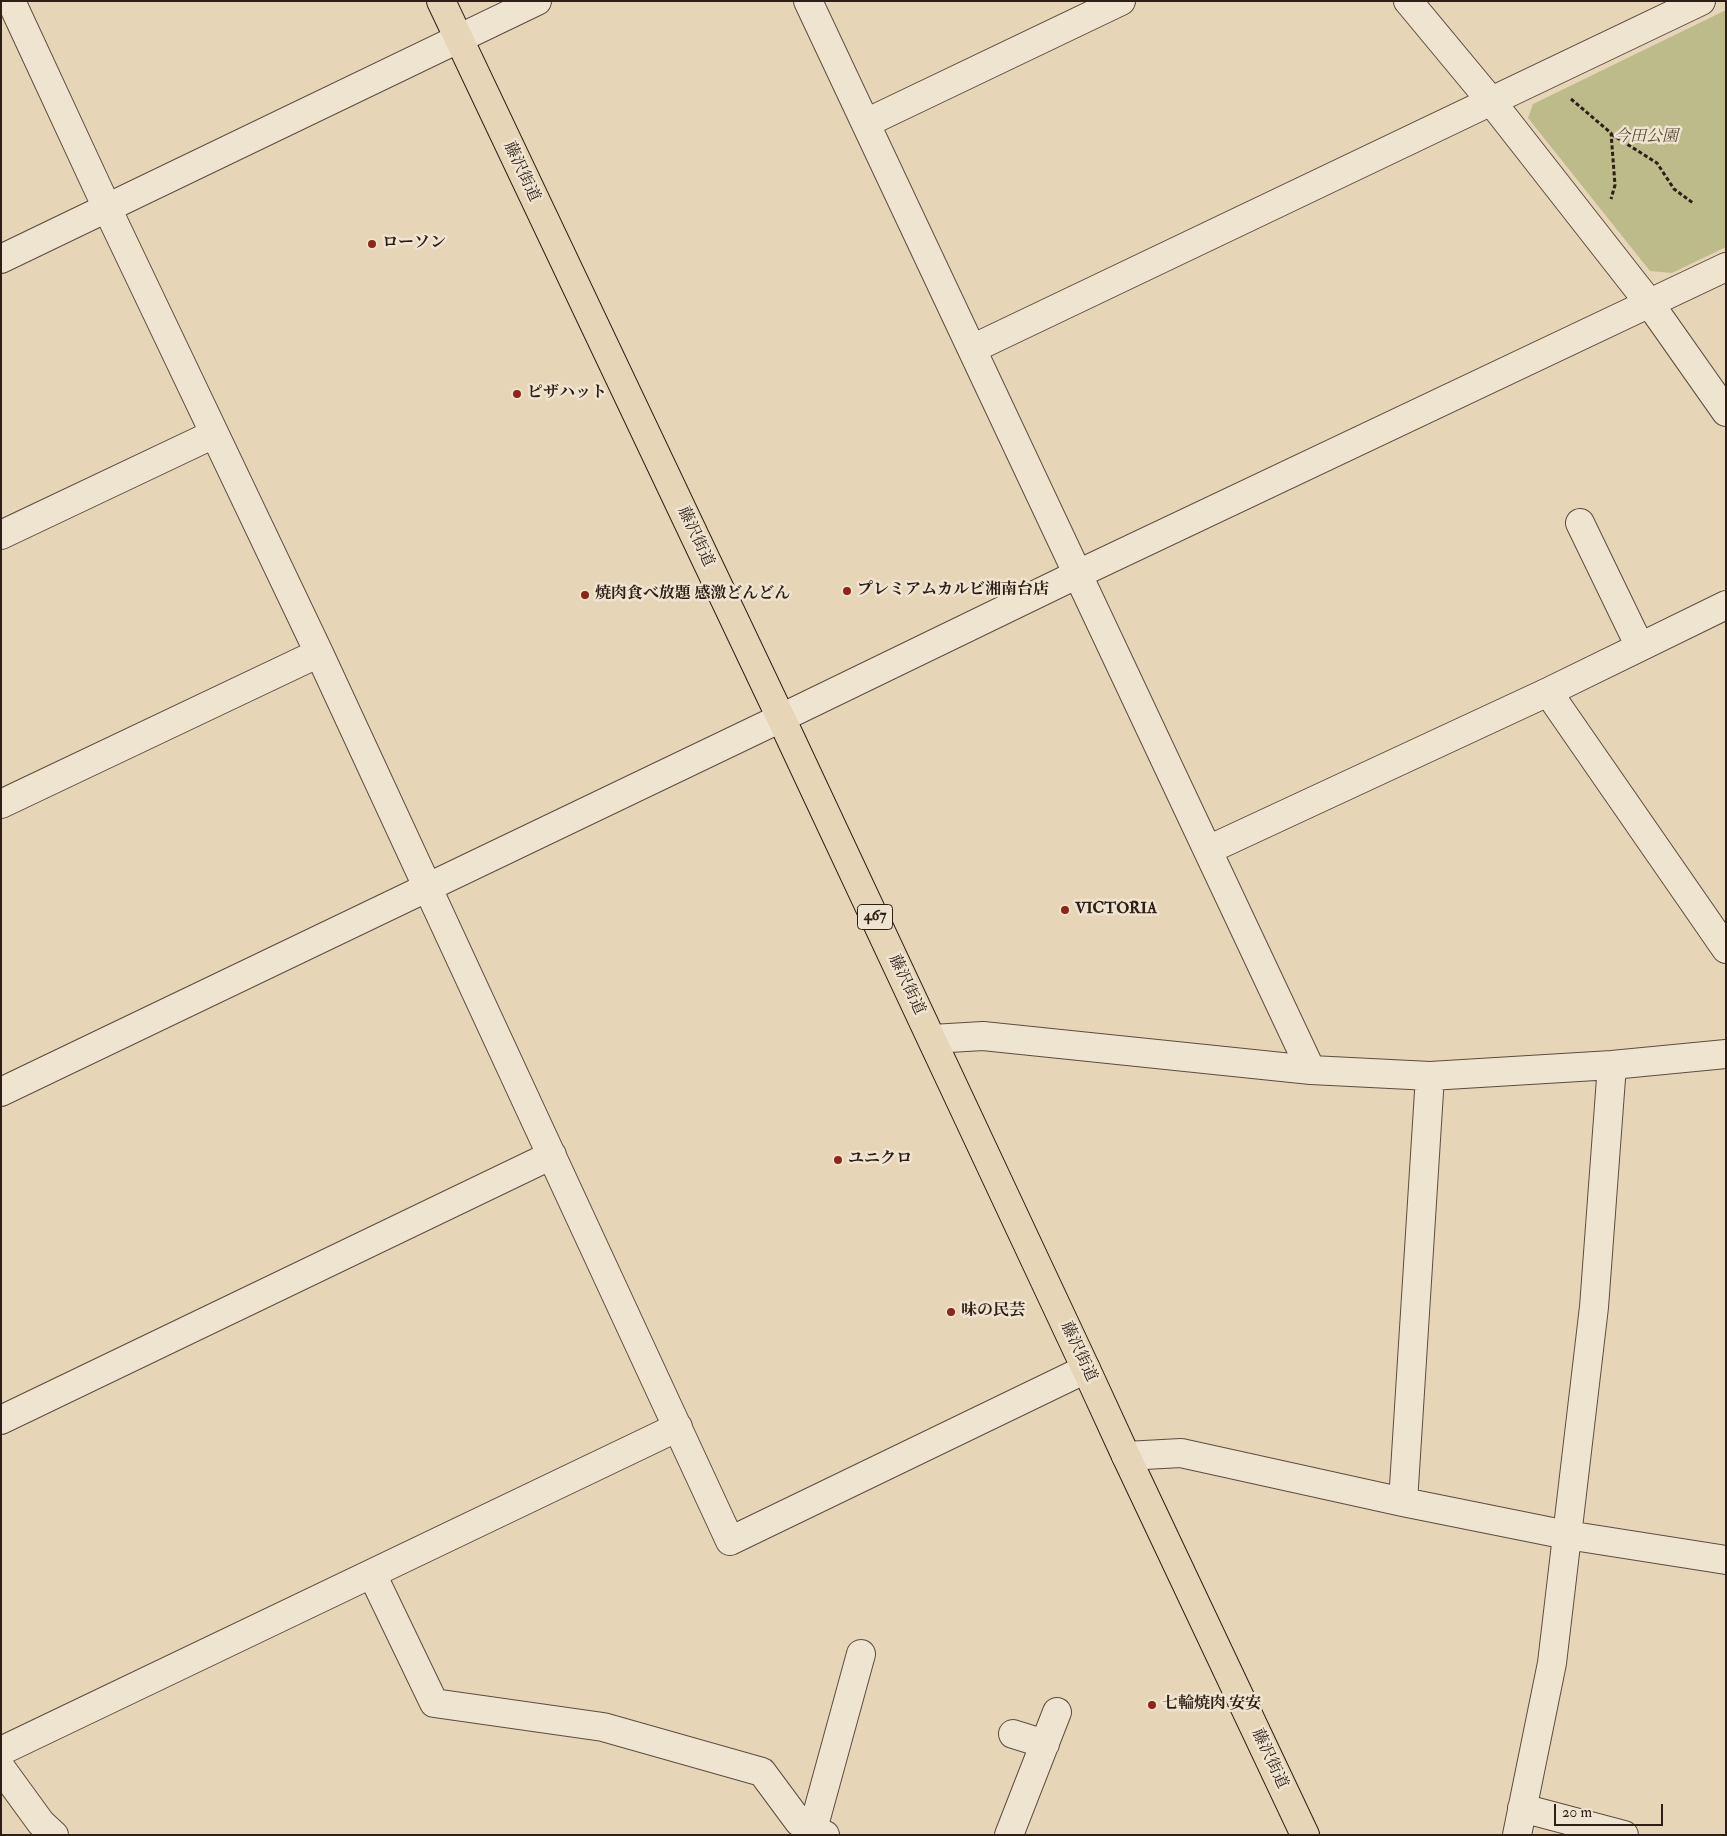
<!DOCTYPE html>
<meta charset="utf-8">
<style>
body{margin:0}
#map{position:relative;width:1727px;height:1836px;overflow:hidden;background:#e6d5b7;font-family:"IM FELL Double Pica",serif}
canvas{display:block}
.frame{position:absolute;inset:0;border:2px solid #2f1e15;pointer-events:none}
.scale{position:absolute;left:1554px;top:1804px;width:109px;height:22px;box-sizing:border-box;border:2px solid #2f1e15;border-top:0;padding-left:6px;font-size:15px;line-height:18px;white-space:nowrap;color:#2f1e15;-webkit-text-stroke:4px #efe4d0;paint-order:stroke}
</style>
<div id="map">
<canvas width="1727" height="1836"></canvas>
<div class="frame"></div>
<div class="scale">20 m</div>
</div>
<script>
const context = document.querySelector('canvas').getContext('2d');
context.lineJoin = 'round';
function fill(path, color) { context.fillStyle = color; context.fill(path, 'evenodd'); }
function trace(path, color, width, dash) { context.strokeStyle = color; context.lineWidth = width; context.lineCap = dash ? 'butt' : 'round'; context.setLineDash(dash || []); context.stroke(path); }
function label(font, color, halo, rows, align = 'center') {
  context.font = font + ' "IM FELL Double Pica","Noto Serif JP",serif'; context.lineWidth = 5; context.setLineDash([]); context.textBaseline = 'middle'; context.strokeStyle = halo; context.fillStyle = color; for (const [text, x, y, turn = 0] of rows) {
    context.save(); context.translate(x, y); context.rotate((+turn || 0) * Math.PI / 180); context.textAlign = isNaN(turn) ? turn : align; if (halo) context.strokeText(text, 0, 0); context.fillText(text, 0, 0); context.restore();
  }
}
fill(new Path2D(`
 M1726,10v237l-54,26 -22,-2 -122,-153 5,-14z`), '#bdbb89');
const minor = new Path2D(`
 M11,1l96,207 212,445 411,888 356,-172
 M808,1l503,1069
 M866,123l255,-122
 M1,259l536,-258
 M972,349l729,-348
 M1580,523l60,124
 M1,535l213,-101
 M1548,692l178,257
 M1,804l318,-151
 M1208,850l340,-158 178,-87
 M932,1039l51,-3 328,34 119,6 182,-11 114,-11
 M1,1092l780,-374 297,-144 648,-307
 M1,1420l551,-265
 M1126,1456l55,-3 222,49 164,33 159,25
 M1403,1502l27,-426
 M372,1574l62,129 169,24 159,45 37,50 26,13
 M1013,1734l32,10
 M1,1751l677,-324
 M1,1768l40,55 13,12
 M1522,1808l102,27
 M813,1829l48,-175
 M1009,1835l48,-123
 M1517,1835l35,-172 42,-356 18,-242`);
const tertiary = new Path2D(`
 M1408,1l83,100 159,203 76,108`);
const trunk = new Path2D(`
 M441,1l340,717 305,651 40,87 179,379`);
trace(minor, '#5d4c3e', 30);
trace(tertiary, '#5d4c3e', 30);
trace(trunk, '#2f1e15', 30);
trace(new Path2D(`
 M1571,99l40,34 4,52 -4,14
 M1611,134l46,29 17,26 19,14`), '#2f1e15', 3, [4, 2.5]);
trace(minor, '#efe4d0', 28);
trace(tertiary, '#efe4d0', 28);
trace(trunk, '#e6d5b7', 28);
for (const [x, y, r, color] of [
 [372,244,5,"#8f2418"],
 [517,394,5,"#8f2418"],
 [847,591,5,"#8f2418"],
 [585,595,5,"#8f2418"],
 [1065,910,5,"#8f2418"],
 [838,1160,5,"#8f2418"],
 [951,1312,5,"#8f2418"],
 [1152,1705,5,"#8f2418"]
]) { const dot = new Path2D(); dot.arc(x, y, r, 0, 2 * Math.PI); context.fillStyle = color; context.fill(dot); trace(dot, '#efe4d0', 2); }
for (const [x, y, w] of [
 [875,917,35]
]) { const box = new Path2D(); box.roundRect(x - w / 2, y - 12.5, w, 25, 4); context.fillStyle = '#efe4d0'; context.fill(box); trace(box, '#2f1e15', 1); }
label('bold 15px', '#2f1e15', null, [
 ["467",875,917]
]);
label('italic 16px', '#5a4d38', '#efe4d0', [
 ["今田公園",1646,138]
]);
label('16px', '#2f1e15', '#efe4d0', [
 ["藤沢街道",521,172,65],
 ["藤沢街道",695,537,65],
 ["藤沢街道",906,985,65],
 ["藤沢街道",1078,1352,65],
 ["藤沢街道",1269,1759,65]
]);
label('bold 16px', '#2f1e15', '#efe4d0', [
 ["ローソン",382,244],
 ["ピザハット",527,394],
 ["プレミアムカルビ湘南台店",857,591],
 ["焼肉食べ放題 感激どんどん",595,595],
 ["VICTORIA",1075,910],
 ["ユニクロ",848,1160],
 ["味の民芸",961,1312],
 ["七輪焼肉 安安",1162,1705]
], 'left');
</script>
